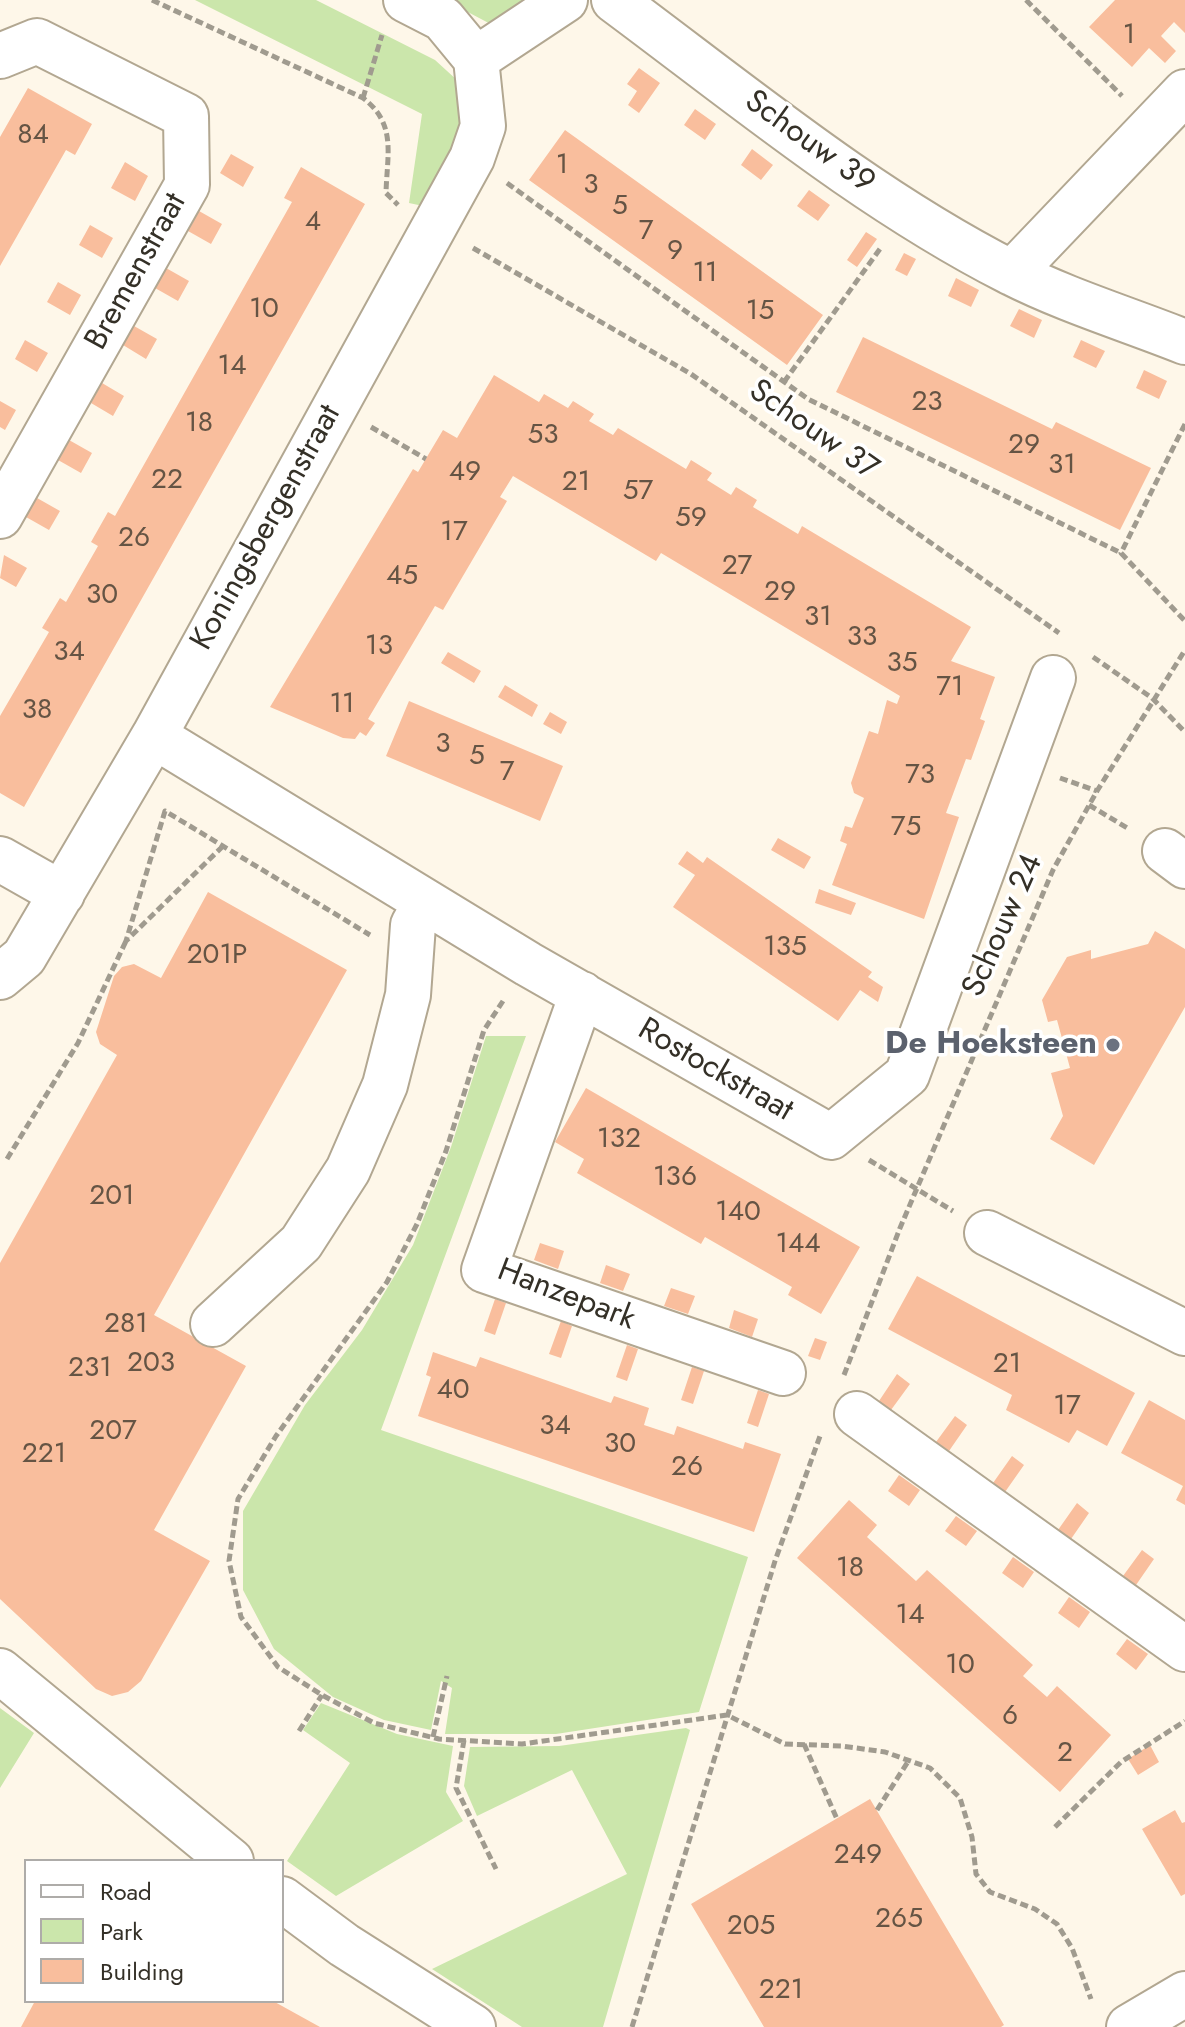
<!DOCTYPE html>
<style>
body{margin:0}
#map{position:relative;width:1185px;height:2027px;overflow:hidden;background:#fef7e9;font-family:Jost,sans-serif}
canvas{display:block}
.legend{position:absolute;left:24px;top:1859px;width:260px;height:144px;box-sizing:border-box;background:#fff;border:2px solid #aeaca9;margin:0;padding:10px 14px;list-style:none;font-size:24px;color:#343027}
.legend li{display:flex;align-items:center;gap:16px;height:40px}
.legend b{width:40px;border:2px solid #aeaca9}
</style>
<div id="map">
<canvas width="1185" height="2027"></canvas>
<ul class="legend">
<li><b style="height:10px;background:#fff"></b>Road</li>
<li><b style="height:22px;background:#cbe6ab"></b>Park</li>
<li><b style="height:22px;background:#f9be9d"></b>Building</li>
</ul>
</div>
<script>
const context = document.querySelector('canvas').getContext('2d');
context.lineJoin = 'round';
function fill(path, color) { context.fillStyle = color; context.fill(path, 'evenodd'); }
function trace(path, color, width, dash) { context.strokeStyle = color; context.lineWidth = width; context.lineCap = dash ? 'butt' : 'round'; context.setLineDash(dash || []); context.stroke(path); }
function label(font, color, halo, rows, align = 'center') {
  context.font = font + ' Jost,sans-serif'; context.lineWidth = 7; context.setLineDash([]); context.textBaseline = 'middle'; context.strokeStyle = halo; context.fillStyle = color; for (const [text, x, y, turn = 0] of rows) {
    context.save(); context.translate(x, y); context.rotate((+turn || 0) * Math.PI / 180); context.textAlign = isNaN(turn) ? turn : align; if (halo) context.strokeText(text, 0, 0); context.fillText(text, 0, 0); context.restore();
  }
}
fill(new Path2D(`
 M195,0h121l119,60 23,21 8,44 -43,81 -14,-3 13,-89z
 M445,0h97l-42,29z
 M486,1036h40l-145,394 367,127 -49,155 -143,22h-111l7,-46 -11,-7 -10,49 -47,-10 -51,-23 -59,-48 -31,-59v-79l62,-106 57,-75 51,-85 38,-98z
 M321,1703l76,31 56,12 -7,46 17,29 -127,75 -49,-35 63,-98 -47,-33z
 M0,1708l34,25 -34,55z
 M686,1728l4,2 -87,297h-81l-90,-58 195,-95 -55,-104 -95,46 -13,-30 6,-39 89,-1z`), '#cbe6ab');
fill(new Path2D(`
 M1115,0h70v33l-11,-11 -13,14 15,15 -11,12 -16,-15 -17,19 -43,-40z
 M639,68l21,15 -21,30 -11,-8 9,-14 -10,-7z
 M28,88l64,36 -17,31 -9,-5 -66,116v-129z
 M695,109l21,15 -11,16 -21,-15z
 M565,130l258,185 -36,50 -258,-185z
 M752,149l21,16 -12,15 -20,-15z
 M231,154l23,13 -11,20 -23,-14z
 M125,162l23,14 -13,25 -24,-13z
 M301,167l64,37 -341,603 -24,-14v-77l49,-84 -7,-4 18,-30 6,4 32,-56 -7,-4 17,-30 7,4 177,-314 -8,-4z
 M809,190l21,15 -12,16 -21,-15z
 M199,211l23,13 -11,20 -23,-13z
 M90,225l23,13 -11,20 -23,-13z
 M866,232l11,7 -20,28 -10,-7z
 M904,253l12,6 -9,17 -12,-6z
 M166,268l23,13 -11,20 -23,-13z
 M956,278l23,12 -8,17 -23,-11z
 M58,282l23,13 -11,20 -23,-13z
 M1019,309l23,11 -8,18 -24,-12z
 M134,326l23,13 -11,20 -23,-14z
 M863,337l189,92 4,-7 95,46 -31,62 -284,-138z
 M25,340l23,13 -11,19 -22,-13z
 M1081,340l24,11 -9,17 -23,-11z
 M1144,370l23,11 -8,18 -23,-11z
 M494,375l45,27 5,-8 24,14 5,-7 21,13 -5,7 24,14 5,-7 68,41 5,-9 21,13 -5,7 24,15 5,-8 21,13 -4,7 45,27 4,-8 169,101 -20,34 44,16 -15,42 5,2 -14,39 -5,-1 -20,54 13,4 -35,102 -92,-34 15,-41 -7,-3 5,-15 7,2 12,-30 -10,-5 -3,-10 18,-52 9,3 9,-34 10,4 3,-8 -239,-143 -5,8 -143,-85 -13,21 7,4 -64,109 -8,-4 -67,113 7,4 -9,13 -6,-4 -5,7 -12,-1 -73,-31 143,-238 5,3 25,-42 14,8z
 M102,383l22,13 -11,20 -22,-13z
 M0,401l16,9 -11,20 -5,-3z
 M69,440l23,13 -11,20 -23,-13z
 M37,498l23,13 -11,19 -23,-13z
 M4,555l23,13 -11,19 -16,-9z
 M448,652l33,19 -7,12 -33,-20z
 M505,685l33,20 -6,12 -34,-20z
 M409,701l154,65 -23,55 -154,-65z
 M550,712l17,10 -6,12 -18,-10z
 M778,838l33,19 -7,12 -33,-19z
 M687,851l16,12 4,-6 165,115 -4,5 15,10 -5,15 -18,-12 -22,31 -165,-114 22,-32 -17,-11z
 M819,889l37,14 -5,12 -36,-12z
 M208,892l139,78 -193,345 92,51 -92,164 56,31 -69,120 -13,11 -16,4 -16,-7 -96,-90v-336l117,-208 -17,-11 -4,-12 18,-56 8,-9 12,-3 27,14z
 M1155,931l30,18v58l-91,158 -44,-26 13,-23 -12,-43 19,-5 -13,-48 -9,2 -6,-22 25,-43 24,-7v9l57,-15z
 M586,1088l274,159 -39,67 -33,-19 4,-8 -87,-50 -4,7 -124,-71 7,-14 -29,-17z
 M540,1243l24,8 -6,18 -24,-9z
 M606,1265l24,9 -7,17 -23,-8z
 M917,1276l218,117 -28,53 -30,-16 -8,13 -63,-33 6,-15 -124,-66z
 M671,1288l24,8 -7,18 -24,-8z
 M495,1299l11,4 -11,32 -11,-4z
 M734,1310l24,9 -6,18 -23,-9z
 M561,1321l11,5 -11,32 -12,-4z
 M815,1338l12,4 -7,18 -12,-4z
 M627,1345l11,4 -11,32 -11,-4z
 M433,1352l43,15 4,-10 131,46 3,-7 35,12 -5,17 30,10 3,-9 66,23 2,-7 36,12 -27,78 -336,-116 13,-39 -5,-2z
 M692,1367l12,4 -11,33 -12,-4z
 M897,1374l13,10 -19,26 -12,-9z
 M758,1390l11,4 -11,33 -11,-4z
 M1149,1400l36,20v85l-9,-5 7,-14 -62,-33z
 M955,1416l12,9 -18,26 -13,-9z
 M1012,1456l12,9 -19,27 -12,-9z
 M899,1475l21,15 -11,16 -21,-15z
 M849,1500l28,25 -10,12 49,44 11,-11 106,95 -10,11 24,21 10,-11 54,49 -51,57 -263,-234z
 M1077,1503l12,10 -18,26 -13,-9z
 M956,1516l21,15 -11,15 -21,-15z
 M1142,1550l12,9 -18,26 -13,-9z
 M1013,1557l21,15 -11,16 -21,-15z
 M1069,1597l21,15 -11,16 -21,-15z
 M1127,1639l21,15 -12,16 -20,-16z
 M1150,1745l9,17 -21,13 -10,-16z
 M870,1799l134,226 -3,2h-237l-73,-123z
 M1175,1810l7,13 3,-1v72l-4,2 -39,-67z
 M35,2001h238l47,26h-299z`), '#f9be9d');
const minor = new Path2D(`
 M406,0l37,19 33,40
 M614,0c128,95 253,199 396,272 55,28 117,47 175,70
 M0,56l37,-15 149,75 1,69 -187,331
 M476,59l89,-59
 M1012,273l173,-181
 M154,736l374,228 303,173 76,-62 146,-397
 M1165,851l20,15
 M0,859l62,35
 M0,977l24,-20 130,-221 318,-578 11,-32 -7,-67
 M582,994l-98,276 299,103
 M987,1233l198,100
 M213,1324l88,-81 47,-73 37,-85 23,-90 5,-70 13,-23
 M857,1414l328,235
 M0,1671l231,190
 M282,1899l62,46 129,82
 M1129,2027l56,-33`);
trace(minor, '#b2a791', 48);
trace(new Path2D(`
 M152,0l211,98c34,26 24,56 23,95l12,12
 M1026,0l96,96
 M363,98l19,-63
 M507,183l301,216 313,154
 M473,248l218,126 368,259
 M784,382l98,-136
 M1185,424l-64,129 64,68
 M371,427l55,32
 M1093,657l59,41 33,34
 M1060,778l37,13
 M1089,805l40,24
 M223,846l-97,95 39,-130 205,124
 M503,1001l-19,29 -38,121 -29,73 -30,58 -111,154 -38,63 -9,62 12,56 37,50 44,28 52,28 65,16 83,5 205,-29 58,29 57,2 43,6 45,16 30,30 12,39 4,37 14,18 45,17 22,15 15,24 19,51
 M7,1159l71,-116 48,-102
 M869,1160l84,51
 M844,1375l56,-147 153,-358 44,-79 88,-141
 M299,1731l23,-36
 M433,1737l14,-61
 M464,1740l-8,48 40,81
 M804,1744l33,75
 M877,1810l32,-50
 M1055,1827l66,-65 64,-41
 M632,2027l143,-466 45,-125`), '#a09b8f', 5, [8, 4]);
trace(minor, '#fff', 44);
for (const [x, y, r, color] of [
 [1113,1045,8,"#6b7280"]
]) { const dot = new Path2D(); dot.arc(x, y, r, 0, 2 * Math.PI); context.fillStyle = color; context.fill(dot); trace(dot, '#fff', 3); }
label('28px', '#655444', null, [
 ["1",1129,36],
 ["84",33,136],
 ["1",562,166],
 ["3",591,186],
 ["5",620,207],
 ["4",313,223],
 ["7",646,232],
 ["9",675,252],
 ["11",705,274],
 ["10",264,310],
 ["15",760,312],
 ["14",232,367],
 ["23",927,403],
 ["18",199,424],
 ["53",543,436],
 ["29",1024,446],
 ["31",1062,466],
 ["49",465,473],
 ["22",167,481],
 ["21",576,483],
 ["57",638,492],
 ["59",691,519],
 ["17",454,533],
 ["26",134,539],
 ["27",737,567],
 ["45",402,577],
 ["29",780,593],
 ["30",102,596],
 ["31",818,618],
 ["33",862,638],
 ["13",379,647],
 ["34",69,653],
 ["35",902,664],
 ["71",950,688],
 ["11",342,705],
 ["38",37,711],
 ["3",443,745],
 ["5",477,757],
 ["7",507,773],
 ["73",920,776],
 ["75",906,828],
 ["135",785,948],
 ["201P",217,956],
 ["132",619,1140],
 ["136",675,1178],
 ["201",112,1197],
 ["140",738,1213],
 ["144",798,1245],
 ["281",126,1325],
 ["203",151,1364],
 ["21",1007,1365],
 ["231",90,1369],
 ["40",453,1391],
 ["17",1067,1407],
 ["34",555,1427],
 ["207",113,1432],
 ["30",620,1445],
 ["221",44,1455],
 ["26",687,1468],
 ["18",850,1569],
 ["14",910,1616],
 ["10",960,1666],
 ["6",1010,1717],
 ["2",1065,1754],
 ["249",858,1856],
 ["265",899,1920],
 ["205",751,1927],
 ["221",781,1991]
]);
label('32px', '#343027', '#fff', [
 ["Schouw 39",809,143,36],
 ["Bremenstraat",137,272,-61],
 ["Schouw 37",813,431,35],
 ["Koningsbergenstraat",267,528,-61],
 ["Schouw 24",1004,926,-66],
 ["Rostockstraat",715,1071,30],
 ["Hanzepark",566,1296,21]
]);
label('bold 32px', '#5b616d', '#fff', [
 ["De Hoeksteen",1097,1045]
], 'right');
</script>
